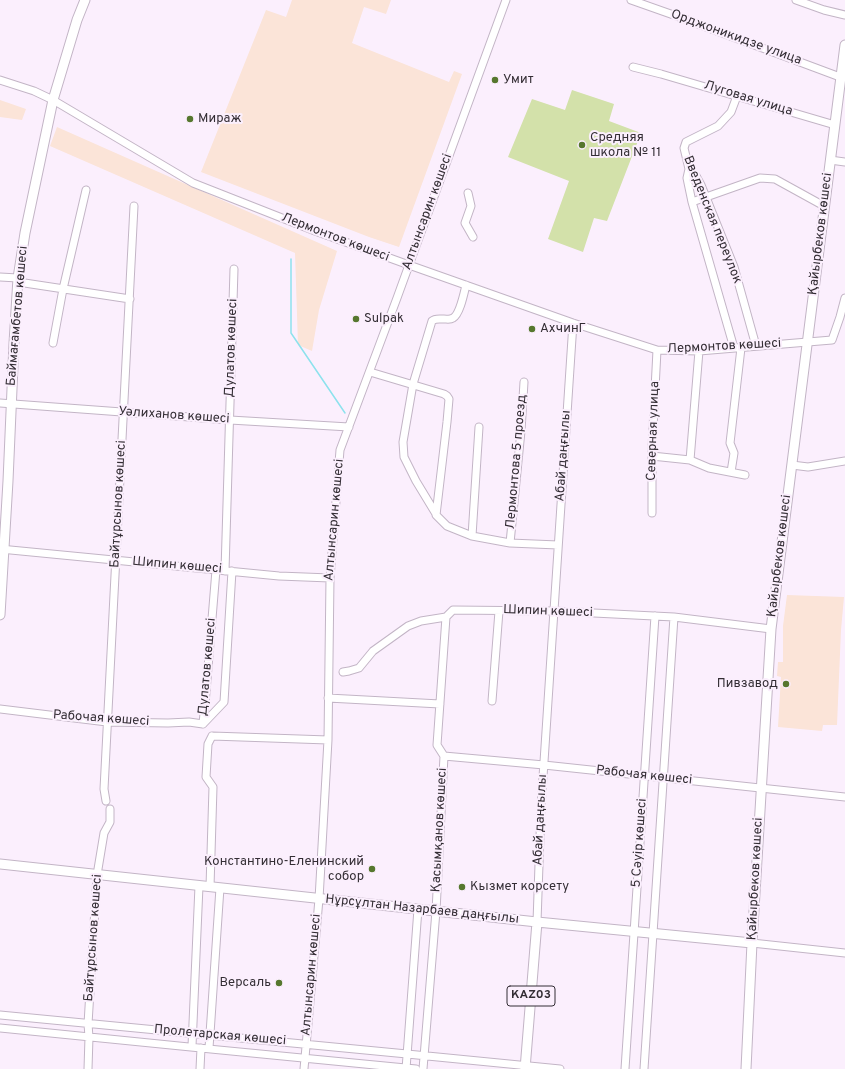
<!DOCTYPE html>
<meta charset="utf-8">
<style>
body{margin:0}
canvas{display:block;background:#fbeffd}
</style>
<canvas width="845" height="1069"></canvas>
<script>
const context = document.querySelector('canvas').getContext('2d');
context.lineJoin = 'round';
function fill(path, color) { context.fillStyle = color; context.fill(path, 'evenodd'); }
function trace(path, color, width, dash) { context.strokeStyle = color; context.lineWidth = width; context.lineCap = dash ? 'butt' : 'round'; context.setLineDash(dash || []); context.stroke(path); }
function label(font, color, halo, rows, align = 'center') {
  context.font = font + ' Overpass,sans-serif'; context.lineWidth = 4; context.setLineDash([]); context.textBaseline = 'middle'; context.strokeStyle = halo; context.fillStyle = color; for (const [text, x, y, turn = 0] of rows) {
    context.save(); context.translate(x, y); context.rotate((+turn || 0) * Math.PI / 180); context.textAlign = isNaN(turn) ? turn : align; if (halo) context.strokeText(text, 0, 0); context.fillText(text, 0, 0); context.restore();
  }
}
fill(new Path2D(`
 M292,0h99l-5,14 -22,-7 -12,36 97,39 5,-11 8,3 -63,173 -30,-10 -168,-65 65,-162 20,7z
 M0,100l26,9 -4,11 -22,-3z
 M57,127l280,124 -18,59 -7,41 -14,-6 -3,-92 -245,-107z
 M787,595l57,2 -3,33 -4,95h-14l-1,6 -44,-4 3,-50 -4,-1 1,-14h5v-36z`), '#fbe4d8');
fill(new Path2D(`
 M572,90l42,14 -5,17 32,12 -34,88 -13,-3 -11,34 -35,-13 21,-58 -61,-24 24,-58 33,11z`), '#d3e1aa');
trace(new Path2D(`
 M291,259v74l54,80`), '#8de2ed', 1.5);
const minor = new Path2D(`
 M631,0l51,18 158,59
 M796,0l28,10 21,5
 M633,67l28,7 174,51
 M0,80l34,11 19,9 140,83 122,48 94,34 164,58 84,27 42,1 133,-11 8,-23 5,-19
 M737,96l-6,16 -13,14 -32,16 -2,6 5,21 7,7 5,9 33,82 22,79
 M830,160l15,2
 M689,169l-2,9 5,24 42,146
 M468,193l3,13 -6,17 8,14
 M692,202l68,-24 15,1 49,27
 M0,277l18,1
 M18,282l112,17
 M53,343l10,-54 23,-99
 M370,372l74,22 3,2 2,3 -2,23 -11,93 11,11 25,10 38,7 48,2
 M0,403l230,17 119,7
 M652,456l38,4 19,8 36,7
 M690,460l9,-109
 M792,465l16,2 37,-6
 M731,472l3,-19 -4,-10 11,-95
 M652,513v-65l5,-98
 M436,514l-20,-33 -12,-24 -1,-15 10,-58 19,-63c3,-3 7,-2 12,-2 3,0 6,1 9,-1 7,-4 11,-25 13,-33
 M472,536l7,-109
 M510,543l11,-112 3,-49
 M0,549l279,27 51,2
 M225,571l9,-302
 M343,672l6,-1 10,-3 14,-17 35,-25 13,-5 25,-4 7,-7 101,1 120,6 97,12
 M328,698l112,6
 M492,701l7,-90
 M0,709l107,13 61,1 21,-1 14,2
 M203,723l2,-19 11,-134
 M203,724l21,-22 8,-131
 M212,736l116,4
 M444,756l100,9 301,32
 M106,801l-2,-12 30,-583
 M210,887l3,-100 -7,-10 2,-33 4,-8
 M537,922l4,-115 32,-484
 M752,943l93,10
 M0,1015l407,39 153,15
 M0,1028c139,15 277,27 416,41
 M192,1046l7,-160
 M209,1048l11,-160
 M88,1069l1,-32 -1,-13 9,-149 7,-42 6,-11v-13
 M200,1069l1,-21
 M304,1069l15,-170 9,-159 2,-162 10,-128 57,-152 12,-33 97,-265
 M406,1069l12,-160
 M423,1069l13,-158 8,-155 -7,-11 9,-128
 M625,1069l30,-453
 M644,1069l30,-452`);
const major = new Path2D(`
 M0,615l8,-134 6,-138 4,-65 7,-45 28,-133 24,-80 8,-20
 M0,864l537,58 215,21
 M525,1069l12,-147
 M746,1069l6,-126 19,-314 74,-584`);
trace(minor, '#c3b5c6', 9);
trace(major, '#c3b5c6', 11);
trace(minor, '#fff', 7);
trace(major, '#fff', 9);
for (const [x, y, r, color] of [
 [495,80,4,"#56772e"],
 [190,119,4,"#56772e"],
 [582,145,4,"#56772e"],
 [356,319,4,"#56772e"],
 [532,329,4,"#56772e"],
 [786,684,4,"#56772e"],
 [372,869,4,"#56772e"],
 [462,887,4,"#56772e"],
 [279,983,4,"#56772e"]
]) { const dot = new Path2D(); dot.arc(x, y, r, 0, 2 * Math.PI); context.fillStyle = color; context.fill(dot); trace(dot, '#fbeffd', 1.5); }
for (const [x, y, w] of [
 [531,996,48]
]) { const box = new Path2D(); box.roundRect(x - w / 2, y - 10, w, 20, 3); context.fillStyle = '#fbeffd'; context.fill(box); trace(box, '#332d34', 1); }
label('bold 12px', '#332d34', null, [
 ["KАZ03",531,996]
]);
label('13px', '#332d34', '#fbeffd', [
 ["Орджоникидзе улица",736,38,20],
 ["Луговая улица",748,99,17],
 ["Алтынсарин көшесі",428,212,-70],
 ["Введенская переулок",712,220,68],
 ["Қайырбеков көшесі",821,234,-83],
 ["Лермонтов көшесі",335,238,21],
 ["Баймағамбетов көшесі",18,316,-85],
 ["Лермонтов көшесі",724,347,-3],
 ["Дулатов көшесі",232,348,-88],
 ["Уәлиханов көшесі",174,416,4],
 ["Северная улица",654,431,-88],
 ["Абай даңғылы",564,456,-86],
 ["Лермонтова 5 проезд",517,462,-85],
 ["Байтұрсынов көшесі",119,504,-87],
 ["Алтынсарин көшесі",335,520,-85],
 ["Қайырбеков көшесі",780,556,-83],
 ["Шипин көшесі",177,566,5],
 ["Шипин көшесі",548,612,2],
 ["Дулатов көшесі",208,667,-85],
 ["Рабочая көшесі",101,719,4],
 ["Рабочая көшесі",644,776,6],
 ["Абай даңғылы",541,820,-87],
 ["Қасымқанов көшесі",440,830,-87],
 ["5 Сәуір көшесі",640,843,-86],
 ["Қайырбеков көшесі",756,879,-87],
 ["Нұрсұлтан Назарбаев даңғылы",422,910,6],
 ["Байтұрсынов көшесі",94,938,-86],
 ["Алтынсарин көшесі",312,975,-85],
 ["Пролетарская көшесі",220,1036,5]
]);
label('13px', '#332d34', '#fbeffd', [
 ["Умит",503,80],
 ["Мираж",198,119],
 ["Средняя",590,138],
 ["школа № 11",590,153],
 ["Sulpak",364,319],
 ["АхчинГ",540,329],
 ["Пивзавод",778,684,"right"],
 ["Константино-Еленинский",364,862,"right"],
 ["собор",364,877,"right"],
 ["Кызмет корсету",470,887],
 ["Версаль",271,983,"right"]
], 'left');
</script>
